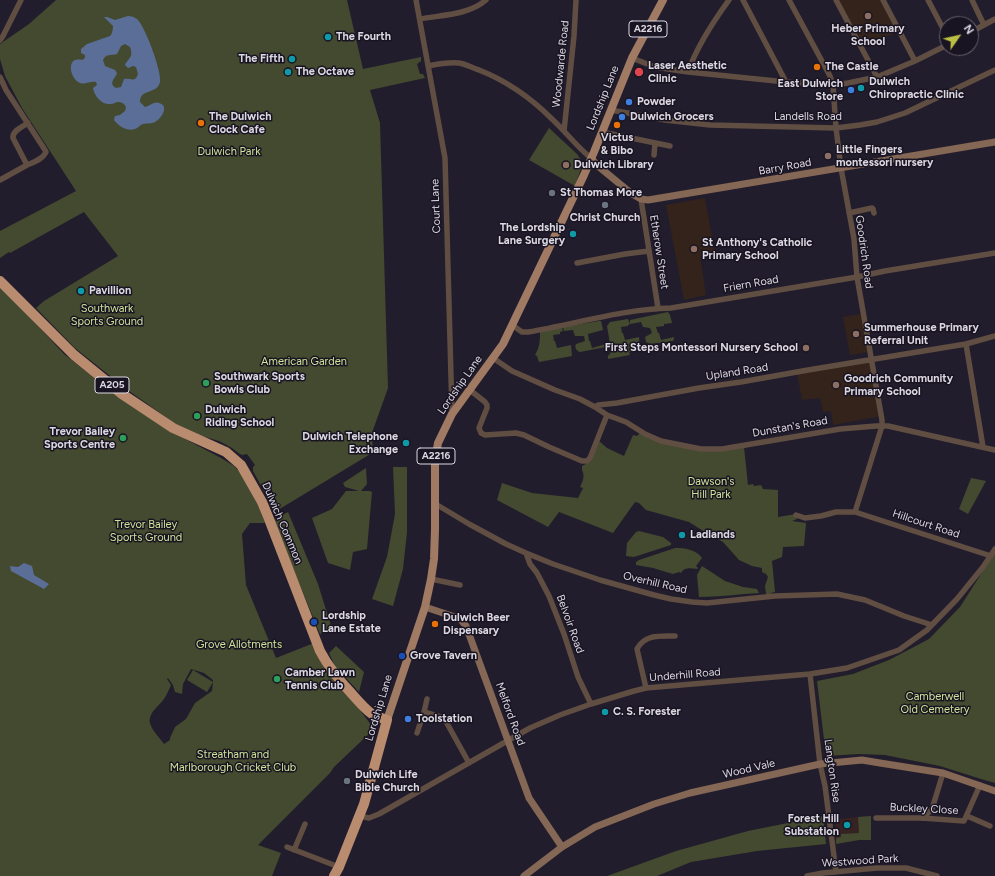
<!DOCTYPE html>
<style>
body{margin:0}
#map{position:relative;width:995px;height:876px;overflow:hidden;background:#221d2c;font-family:Figtree,sans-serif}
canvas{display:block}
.north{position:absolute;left:939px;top:16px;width:40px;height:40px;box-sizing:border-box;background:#191422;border:1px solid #67626f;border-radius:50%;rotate:56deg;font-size:11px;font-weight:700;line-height:16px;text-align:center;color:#dcd8e2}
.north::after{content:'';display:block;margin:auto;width:14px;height:18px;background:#bbc044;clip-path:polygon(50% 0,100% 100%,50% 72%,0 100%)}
</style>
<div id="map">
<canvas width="995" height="876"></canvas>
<div class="north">N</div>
</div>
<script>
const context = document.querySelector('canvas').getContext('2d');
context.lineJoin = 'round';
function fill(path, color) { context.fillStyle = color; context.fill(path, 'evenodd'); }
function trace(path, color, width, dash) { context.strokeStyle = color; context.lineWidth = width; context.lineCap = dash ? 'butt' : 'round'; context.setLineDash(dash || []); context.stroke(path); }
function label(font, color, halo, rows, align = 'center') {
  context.font = font + ' Figtree,sans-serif'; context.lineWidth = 3; context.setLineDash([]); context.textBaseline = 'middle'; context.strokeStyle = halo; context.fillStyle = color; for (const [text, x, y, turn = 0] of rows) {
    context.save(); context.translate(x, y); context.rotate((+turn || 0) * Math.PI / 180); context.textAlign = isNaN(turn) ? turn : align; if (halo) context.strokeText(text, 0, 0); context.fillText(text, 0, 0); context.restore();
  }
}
fill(new Path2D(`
 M871,816v24h-12l-23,4 -1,-25z`), '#352222');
fill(new Path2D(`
 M838,0h42l18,32 -34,14z
 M705,198l10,55 -15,3 6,39 -22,5 -18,-95z
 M861,314l7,38 -18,3 -7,-38z
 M870,362l9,54 -2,1 -44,8 -2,-14 -8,1 -3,-14 -18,2 -5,-27z`), '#34231b');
fill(new Path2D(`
 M56,0h291l16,69 58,-12v4l-4,3 3,10h3l2,4 -55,12 10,33 8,265 -15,42 -1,23 -99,60 -9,-22 -11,-20v-4l2,-2 -8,-11 -5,1 -2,-1 -8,-6 -13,-7 -21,-6 -25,-12 -6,-5 -42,-30 -50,-40 -39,-40 8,-7 74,-45 -34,-44 -74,41 -1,-1 -9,6v-27l76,-40 -54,-83 -17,-32 -5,-17v-15l29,-20z
 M549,128l28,26 6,9 -8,23 -46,-26z
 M0,285l64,69 48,38 60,40 49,26 13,8 5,5 19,34 7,18h-15l-8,11 4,51 30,73 38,-15 43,63 17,23 -40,38 -4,6 -72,72 23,8 -9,23h-272zM191,669l13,4 9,7v2l-20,-12 -6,10 20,12 6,-10 -1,9 -17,12 -9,16 -11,8 -5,11v2l-6,4c-4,-6 -12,-13 -14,-21 -2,-10 9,-17 14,-24 3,-5 5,-9 7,-14l-4,-6 1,-1 5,7 2,7 7,2 1,-10z
 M668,312l2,3 2,8 -8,1v2l-8,1 2,6h1l2,7 13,-3v2l-1,2 -23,3 -4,-2 -1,-5 7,-4 -2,-5 -7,-1 -2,-5 -11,2v-4z
 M628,319l2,5 -2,1v1l-7,1 1,6h1l2,7 14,-3 1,13 -11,2 1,3 -22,4v-3l2,-2 1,-4 -4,-24 3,-4z
 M599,321h2l2,9 -15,4 1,7h1l2,7 14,-4v3l-26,5c-3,-1 -6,-4 -4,-8l9,-3 -1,-5h-9l-2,-6 -9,1 -1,-4z
 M562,327l1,4 -3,1v2l-7,1 1,6h1l2,7 14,-3 1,11 -33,6 -2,-6 -2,-1c5,-8 5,-15 5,-24z
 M641,432l21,8 38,7h44l4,38 5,-1 1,2 7,-1 2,4 15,1v27l18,-3 1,5 -5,2 14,2 -2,23 -21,1 -1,10 -10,4 3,31 -4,1v1h-5l-1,-8 3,-9 -2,-3 -4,-2v-4l-10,-2 -13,-6 -16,-18 -15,-8 -19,-12 -43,-12 -7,-7 -4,-1 -22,31 -54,-21 -11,15 -51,-27 5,-17 30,10 46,5 5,-10 -3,-1c3,-6 5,-11 2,-17v-4l9,-5 7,-21 9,8 17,8 9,-21 4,1z
 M393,467h14v65l-4,37 -10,37 -21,-7 15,-42 8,-43z
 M366,468l1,16 -6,7h9l2,1 -5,57 -14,3 -3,18 -22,-7 -16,-45 20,-9 14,-18h13l-14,-4 -2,-4z
 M971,478l15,3 -18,33 -9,-5z
 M288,512l30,72 14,45 -12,5 -47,-114z
 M639,531l24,6 8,6v2l-37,12 -8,-1 1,-13 9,-11z
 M675,548c9,0 21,1 27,10l-6,8 2,2 -1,1c-6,-1 -13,-2 -16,4l-2,-1 -6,2 -20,-6 -17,-3v-3l3,-2z
 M995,552v231l-14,-4 -41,-13 -55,-11 -26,-1 -33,2 -9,-75 36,-7 36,-14 40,-21 31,-32z
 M702,566l23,15 18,6 14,2 2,4c-20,1 -40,4 -60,4l-2,-22z
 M336,646l28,26 -5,20 -15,-16 -8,-8 -7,-15z
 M823,816l3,28 -69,7 -66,11 -34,14h-50l69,-25 72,-20z
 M871,816v24h-12l-23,4v-6l5,-1v-3l18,-1 -1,-16z`), '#434a2f');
fill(new Path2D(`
 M128,16c4,0 6,1 9,3 8,7 25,53 23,63 -3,13 -20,6 -20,20l5,5c5,-1 9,-6 14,-4 11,3 2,16 -4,19 -4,2 -8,1 -12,2 -3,1 -5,4 -8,5 -7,3 -17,-3 -21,-9l1,-4 5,-1 5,-4 1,-4 -2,-3c-8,-5 -8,1 -16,0 -7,0 -14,-9 -15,-16l4,-3 -1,-3c-6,-1 -11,3 -16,1 -10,-4 -15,-27 2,-23l3,-2v-3l-4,-2v-4l6,-5 23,-8c2,-2 3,-6 3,-10l-9,-9h3l8,3zM125,44l5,3c4,11 -2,11 -5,18l3,3 5,-2 3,1 2,7c-3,9 -7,4 -14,5l-3,8 -5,1c-8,-5 -1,-9 1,-15l-2,-3 -10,-4 -2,-6c3,-7 8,-4 14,-6l4,-8z
 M24,563l8,3 2,9 15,9 -5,5 -33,-18 -1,-5 8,1z`), '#5b6e97');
trace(new Path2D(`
 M416,0l29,158 7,255
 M743,0l43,82
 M789,0l41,76 3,9 3,43 5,40 13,71 3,38 25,143v6l-27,86
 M836,0l41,77
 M883,0l32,61
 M928,0l19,36
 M972,0l12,25
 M420,19c21,-4 49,-4 66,-19
 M971,32l24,-13
 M0,40l3,-4 18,-36
 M632,58l23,9 33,5 98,10 47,3 15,-2 29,-6 38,-16 32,-16
 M428,66c10,-2 20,-4 31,-3 7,1 13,5 20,7 28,11 52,28 73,49 14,13 25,28 39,39
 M688,72c9,-26 25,-50 41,-72
 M0,77l6,13 39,60 1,2c-3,7 -12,10 -19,13l-14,-27c-1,-7 9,-11 15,-15
 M611,110l54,10 45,5 126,3 24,-3 17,-3 28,-9 90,-43
 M564,131l10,-95 2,-36
 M602,132l68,14
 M654,155l1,-12
 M0,180l27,-15
 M641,199l17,109
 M849,213l23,-5 1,1 1,4
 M577,263l48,-9 24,-3
 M512,325l10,7h6c48,-8 95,-23 143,-24l186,-31 28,-6 110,-18
 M966,344l17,103
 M493,358l19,13 43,19 25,9 15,8 3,-2 19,-2 82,-15 42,-6 67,-12 158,-26 29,-8
 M470,390l15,12 2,3v3l-8,20 2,5 4,2 31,-2 8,2 25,12 33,14h5l3,-3 17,-43
 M595,407l12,8 19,7 19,12 16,7 40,8h21l118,-20 36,-3h12l107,24
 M434,503l35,21 37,20 20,9 27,11 47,16 54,15 17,4 21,3 15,1 68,-7 62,-2 28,6 39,16 28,9
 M796,515l9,3 16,-2 15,-4h19l136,44
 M526,553l4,11 7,9 12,23 15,38 14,43 13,27
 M431,579l29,6
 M810,674l10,90 5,22 11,86
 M646,688l-9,-39c8,-15 23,-13 38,-13
 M424,712l20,6 25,45
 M417,733l7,-21 3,-13
 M359,816l10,2 10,-4 151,-86 30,-13 31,-11 43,-13 12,-3 164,-14 37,-6 52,-18 28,-20 30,-31 26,-32 12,-18
 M967,816l23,10
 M876,818h46l42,3 16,-36
 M922,818l6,-5 4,-4 11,-36
 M287,847l52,20
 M294,850l11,-26
 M807,876l16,-3 54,-5h29l31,8`), '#604e42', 5.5);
trace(new Path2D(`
 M591,158l7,8 34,28 9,5 7,1 347,-58
 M425,607l33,11 4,3 4,5 63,172 33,49
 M524,876l38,-29 33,-20 59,-23 36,-11 130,-29 42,-4 18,3 63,10 52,18`), '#846755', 7);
trace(new Path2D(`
 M387,720l38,-113 6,-28 3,-20 1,-29v-69l3,-18 14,-29 51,-70 81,-169 10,-23 38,-94 31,-58`), '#a07a63', 8);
trace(new Path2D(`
 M0,281l74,74 48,39 51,34 53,24 15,13 21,37 7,17 51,132c9,17 19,29 32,43 6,7 13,15 20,20 5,3 10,4 15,6l-23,84 -25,63 -5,9`), '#b98b6f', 10);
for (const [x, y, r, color] of [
 [868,16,4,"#8d6e63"],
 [328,37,4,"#0f9aa8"],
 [292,59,4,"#0f9aa8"],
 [817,67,4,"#e8710a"],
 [288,72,4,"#0f9aa8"],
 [639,72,5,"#e0444e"],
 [861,88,4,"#0f9aa8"],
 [851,90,4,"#3f7fe0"],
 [629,102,4,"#3f7fe0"],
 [622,117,4,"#3f7fe0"],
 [201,123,4,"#e8710a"],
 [617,125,4,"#e8710a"],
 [828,156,4,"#8d6e63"],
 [566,165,4,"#8d6e63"],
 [552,193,4,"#6b7280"],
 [605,205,4,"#6b7280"],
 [573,234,4,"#0f9aa8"],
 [694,249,4,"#8d6e63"],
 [81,291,4,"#0f9aa8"],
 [856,334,4,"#8d6e63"],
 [806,348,4,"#8d6e63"],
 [206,383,4,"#2e9e5b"],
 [836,385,4,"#8d6e63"],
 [197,416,4,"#2e9e5b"],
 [123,438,4,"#2e9e5b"],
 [406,443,4,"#0f9aa8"],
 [682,535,4,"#0f9aa8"],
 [314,622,4,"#1a4fb4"],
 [435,624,4,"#e8710a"],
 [402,656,4,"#1a4fb4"],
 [277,679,4,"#2e9e5b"],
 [605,712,4,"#0f9aa8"],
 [408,719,4,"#3f7fe0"],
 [347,781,4,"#6b7280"],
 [847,825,4,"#0f9aa8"]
]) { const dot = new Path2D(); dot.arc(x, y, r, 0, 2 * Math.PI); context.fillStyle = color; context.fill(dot); trace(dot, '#191422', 1.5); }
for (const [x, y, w] of [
 [648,29,38],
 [112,385,34],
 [436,456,38]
]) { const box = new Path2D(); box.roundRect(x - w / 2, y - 8, w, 16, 3); context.fillStyle = '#191422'; context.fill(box); trace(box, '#dcd8e2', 1); }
label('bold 10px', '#dcd8e2', null, [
 ["A2216",648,29],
 ["A205",112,385],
 ["A2216",436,456]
]);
label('bold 11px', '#dcd8e2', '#191422', [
 ["Heber Primary",868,29,"center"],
 ["School",868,42,"center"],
 ["The Fourth",336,37],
 ["The Fifth",284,59,"right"],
 ["Laser Aesthetic",648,66],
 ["Clinic",648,79],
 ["The Castle",825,67],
 ["The Octave",296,72],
 ["Dulwich",869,82],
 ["Chiropractic Clinic",869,95],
 ["East Dulwich",843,84,"right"],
 ["Store",843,97,"right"],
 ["Powder",637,102],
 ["The Dulwich",209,117],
 ["Clock Cafe",209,130],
 ["Dulwich Grocers",630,117],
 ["Victus",617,138,"center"],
 ["& Bibo",617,151,"center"],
 ["Little Fingers",836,150],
 ["montessori nursery",836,163],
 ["Dulwich Library",574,165],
 ["St Thomas More",560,193],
 ["Christ Church",605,218,"center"],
 ["The Lordship",565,228,"right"],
 ["Lane Surgery",565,241,"right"],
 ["St Anthony's Catholic",702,243],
 ["Primary School",702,256],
 ["Pavillion",89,291],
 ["Summerhouse Primary",864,328],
 ["Referral Unit",864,341],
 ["First Steps Montessori Nursery School",798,348,"right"],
 ["Southwark Sports",214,377],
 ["Bowls Club",214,390],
 ["Goodrich Community",844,379],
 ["Primary School",844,392],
 ["Dulwich",205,410],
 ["Riding School",205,423],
 ["Trevor Bailey",115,432,"right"],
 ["Sports Centre",115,445,"right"],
 ["Dulwich Telephone",398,437,"right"],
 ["Exchange",398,450,"right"],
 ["Ladlands",690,535],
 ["Lordship",322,616],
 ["Lane Estate",322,629],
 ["Dulwich Beer",443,618],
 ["Dispensary",443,631],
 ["Grove Tavern",410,656],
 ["Camber Lawn",285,673],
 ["Tennis Club",285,686],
 ["C. S. Forester",613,712],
 ["Toolstation",416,719],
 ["Dulwich Life",355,775],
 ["Bible Church",355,788],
 ["Forest Hill",839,819,"right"],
 ["Substation",839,832,"right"]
], 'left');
label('11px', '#dcd8e2', '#191422', [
 ["Woodwarde Road",561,64,-84],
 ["Lordship Lane",603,98,-68],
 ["Landells Road",808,117],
 ["Barry Road",785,167,-10],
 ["Court Lane",436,206,-92],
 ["Etherow Street",659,252,81],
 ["Goodrich Road",864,252,82],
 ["Friern Road",751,284,-10],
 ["Upland Road",737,372,-9],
 ["Lordship Lane",460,385,-55],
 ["Dunstan's Road",790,427,-10],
 ["Dulwich Common",282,523,67],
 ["Hillcourt Road",926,524,18],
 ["Overhill Road",655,583,13],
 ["Belvoir Road",570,624,70],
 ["Underhill Road",685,675,-5],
 ["Lordship Lane",379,708,-73],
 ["Melford Road",510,714,70],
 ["Wood Vale",749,769,-13],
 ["Langton Rise",832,771,82],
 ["Buckley Close",924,809,3],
 ["Westwood Park",860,861,-4]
]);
label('11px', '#cfe398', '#191422', [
 ["Dulwich Park",229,152],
 ["Southwark",107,309],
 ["Sports Ground",107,322],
 ["American Garden",304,362],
 ["Dawson's",711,482],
 ["Hill Park",711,495],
 ["Trevor Bailey",146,525],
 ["Sports Ground",146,538],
 ["Grove Allotments",239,645],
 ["Camberwell",935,697],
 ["Old Cemetery",935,710],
 ["Streatham and",233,755],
 ["Marlborough Cricket Club",233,768]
]);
</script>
